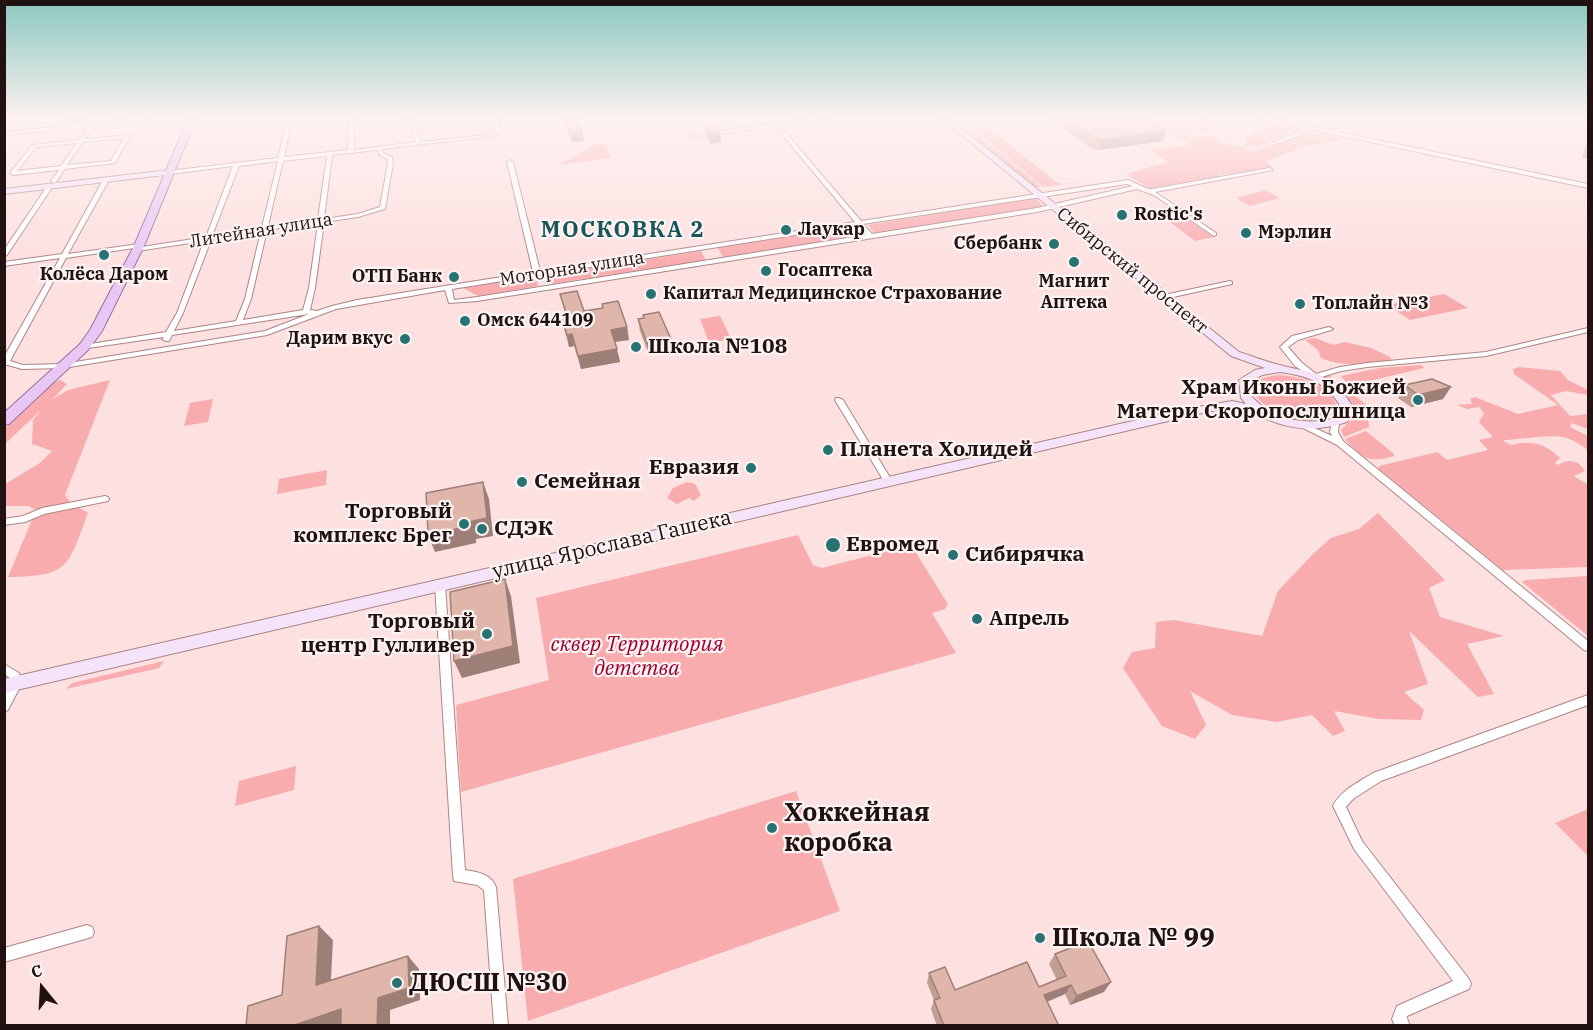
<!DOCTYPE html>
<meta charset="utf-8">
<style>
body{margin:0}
#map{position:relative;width:1593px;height:1030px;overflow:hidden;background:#fde0e0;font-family:"IBM Plex Serif",serif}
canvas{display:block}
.frame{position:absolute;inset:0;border:6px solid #211111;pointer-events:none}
.north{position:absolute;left:12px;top:958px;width:60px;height:60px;-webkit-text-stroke:4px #fcf3f3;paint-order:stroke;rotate:342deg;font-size:16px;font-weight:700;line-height:24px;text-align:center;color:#211111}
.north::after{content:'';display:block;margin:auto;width:21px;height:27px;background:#211111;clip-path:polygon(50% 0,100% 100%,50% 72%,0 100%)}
</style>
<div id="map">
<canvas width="1593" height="1030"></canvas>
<div class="frame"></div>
<div class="north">С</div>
</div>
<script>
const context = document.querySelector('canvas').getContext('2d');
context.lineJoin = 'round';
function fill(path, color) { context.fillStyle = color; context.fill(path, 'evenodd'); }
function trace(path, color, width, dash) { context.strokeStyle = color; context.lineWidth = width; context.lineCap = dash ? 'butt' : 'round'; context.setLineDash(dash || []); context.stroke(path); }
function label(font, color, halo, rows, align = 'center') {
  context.font = font + ' "IBM Plex Serif",serif'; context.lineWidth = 4.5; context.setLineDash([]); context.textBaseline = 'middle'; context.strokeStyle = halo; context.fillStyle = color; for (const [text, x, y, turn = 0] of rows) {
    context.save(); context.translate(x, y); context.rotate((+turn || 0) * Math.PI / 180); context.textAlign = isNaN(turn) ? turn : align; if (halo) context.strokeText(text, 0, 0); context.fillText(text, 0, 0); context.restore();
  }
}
fill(new Path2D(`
 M1150,119h59l-7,6 15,4 -12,3 -10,-4 -17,4c12,7 28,1 41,6l-2,3c10,4 21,3 30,8l-2,2 11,-1 53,-17 39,6 -42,7 -40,15 8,8 -57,6 2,2 -46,7c-14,14 -34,-1 -46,-10l41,-12 -17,-12 2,-1 38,-4z
 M1272,124l22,4 3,2 -39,17 -13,-1 1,-9z
 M988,127l5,1 -3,1 66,53 7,2 50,-6 -70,9 -70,-58z
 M971,129l70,58 -5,1 -68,-55z
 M606,143l4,15 -51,7 37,-21z
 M1266,190l14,8 -30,8 -14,-8z
 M1035,198l10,9 -170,27 -7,-9z
 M1165,207l6,2 43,28 -19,4 -41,-31z
 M859,225l8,10 -144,22 -6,-10z
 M701,251l5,9 -155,24 -2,-9z
 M536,277l2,9 -60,10 -15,-8z
 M1444,294l24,14 -58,12 -23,-15z
 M720,316l11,23 -22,4 -9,-24z
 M1315,338l18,7 12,-3 26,6 19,9 2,4c-25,2 -48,7 -71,-3l-3,-8 -13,-10z
 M1421,365l3,3 -68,16 -10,-2 -5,-6 39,-8z
 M1519,367l41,4 8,9 20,10v5l-22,-4 -15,4 19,21 18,-2v15l-16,-6 -2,4 18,9v14c-6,-4 -13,-9 -21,-12 -13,-5 -49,2 -65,2l9,5c21,-5 33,-2 49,13l-5,5 3,2c11,-7 21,-5 27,6l-11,5 14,9v82l-85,3 -124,-101v-3l58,-14 10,8 41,-10 -9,-10 14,-3 -14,-15 5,-9 -5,-6 -12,2 -10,-4 15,-1 -2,-5 5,-2 43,17 40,-9 -44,-31 -1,-5z
 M1329,374l3,5 35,26 2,22 -25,10 -3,-7 14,-14c0,-19 -18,-28 -32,-38z
 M1280,375c17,2 35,5 47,17 23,20 -3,30 -22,29 -31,-2 -85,-41 -25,-46z
 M60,380l7,4 -14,15 15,-9 42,-10 -45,115 6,8 17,10c-21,54 -17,63 -80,64l28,-67 -8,-4h-23v-22l35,-21 12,-12 -20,-7 1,-24 10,-12 -38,36v-16l48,-45z
 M213,399l-5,23 -24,4 6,-23z
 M1366,431l28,23v2c-27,7 -31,3 -49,-17z
 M327,470l-1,15 -49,9 2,-15z
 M687,482l8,2 6,11 -7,6 -5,-3 -12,6 -10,-6 6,-10z
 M1378,513l67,67 -16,8 11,29 64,19 -37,8 27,50 -16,3 -69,-66 19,53 -24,8 20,18 -3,10 -42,-1 -45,-8 11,20 -12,5 -21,-21 -35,7 -45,-7 -42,-24 16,34 -11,14 -33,-13 -39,-58 9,-16 23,-4 1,-26 18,-2 88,16 16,-45 35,-37 18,-16 28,-9z
 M798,535l15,30 9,3 89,-23 37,59 -3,5 -13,4 24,40 -495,139 -5,-87 93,-25 -13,-82z
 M1588,576v60l-66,-54 4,-2z
 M164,661l-5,7 -93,21 6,-6z
 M296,766l-2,24 -59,16 4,-25z
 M796,791l44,120 -312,110 -15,-142z
 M1588,809v47l-33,-33z`), '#f9acae');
const minor = new Path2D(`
 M130,119h21l-57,7 -9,13 45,-4v1l-15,27 -50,6 -9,13 -2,1 -3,-2 8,-11 -46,5 -3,-2 22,-28 48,-5 8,-13 -84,8v-3zM124,138l-13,23 -44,4 16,-23zM77,143l-16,23 -44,5 19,-24z
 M287,119h5l-8,38 64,-7 1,-31h4l1,31 62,-8 -8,-23h5l8,23 72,-8 3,-3 -1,-12h4l2,13 -7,4 -113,13 3,4 8,4 1,6 -8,46 -27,8 -34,5 -9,66 -5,22 7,1 15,-5 25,-6 176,-28 -26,-110 3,-2 3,2 27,109 315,-49 -79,-95 -88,10v-1l2,-1 118,-16h17l-45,7 81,95 267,-41 20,9h4l118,-21 3,2 -118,22 61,41v2l-2,1 -60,-41 -17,-6 -100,23 -560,89 -28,2 -4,-13 -109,19 -69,26 -204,33 -41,1 -18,-5v-7l56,-99 -56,8v-4l58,-8 41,-74 3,-2 3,2 -41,74 71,-10 3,3 64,-10 27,-71 -63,8 -3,-2 1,-1 110,-13zM377,150l3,5 7,4 1,4 -8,44 -22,7 -34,5 8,-64zM327,156l-9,63 -50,7 15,-65zM278,161l-16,66 -50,9 27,-70zM1127,184l6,2 -96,22 -165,26 -9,-10zM318,223l-9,65 -6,22 -60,10 8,-21 16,-69zM858,225l8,10 -389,62 -23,3 -2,-11zM261,231l-16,68 -9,22 -62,10 9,-18 28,-73zM204,241l-27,72 -11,19 -82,13 -4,2 1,2 83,-12 -2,2 4,2h3l3,-6 137,-21 -44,17 -202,33 -40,1 -13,-4 56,-103 68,-10 3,3z
 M1301,126l4,1 -5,8 -21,8 -5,-1 22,-9z
 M48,185l5,1 -46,69 -3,2v-7z
 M1230,281l2,1v2l-68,15 -3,-2 3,-2z
 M1329,327l4,2 -2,1 -33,10 -10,7 13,15 15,12 24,-7 27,-4 119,-11 102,-24v4l-102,24 -119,11 -26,4 -26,8 -20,-13 -15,-19 12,-11z
 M836,398h3l4,2 49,81 -1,2h-6l-50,-83z
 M1332,421h3l4,2 -1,9 5,9 245,200v10l-4,-1 -247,-205 -38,-19 4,-3 3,1 26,12 -2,-4z
 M105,496l3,1 1,2 -1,2 -64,13 -19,8 -21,3v-6l19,-3 19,-8z
 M440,581l3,1 2,3 20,285c13,2 26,4 31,17l12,139h-14l-10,-136 -7,-5 -23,-4 -1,-5 -18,-291 2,-3z
 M4,664l15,9 3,10 -14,27 -4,2v-16l8,-13 -2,-5 -6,-4z
 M1588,695v10l-207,76 -28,18 -7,8 16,34 107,138 2,5 -2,5 -62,27v2l3,8h-15l-3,-7 5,-13 56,-25 -99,-132 -21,-43c8,-16 26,-24 40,-33z
 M87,925l5,2 2,5 -2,5 -88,25v-14z`);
const tertiary = new Path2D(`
 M1261,119h15l312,65v4z`);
const secondary = new Path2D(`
 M942,119h8l289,233c13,4 27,10 41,13 37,10 53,7 74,44l-7,13c-24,8 -46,9 -70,1 -15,-5 -28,-14 -45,-14 -16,-1 -35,6 -51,9l-1177,275v-14l1177,-269 51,-9 14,3 -5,-6 -2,-18 16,-10 10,-2 -34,-12zM1280,372c29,4 48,11 62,37l-4,8c-31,10 -64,3 -86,-20l-1,-16 11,-6z
 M170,170h3v4l-169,20v-5z`);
const primary = new Path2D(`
 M188,119h8l-52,127 -42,85 -14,19 -79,74 -5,1v-12l76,-69 10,-14 44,-84z`);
trace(minor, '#af8485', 2);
trace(tertiary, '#af8485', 2);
trace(secondary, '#af8485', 2);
trace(primary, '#996f9f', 2);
fill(minor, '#fff');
fill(tertiary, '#fff');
fill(secondary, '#f4e3f9');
fill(primary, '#e8c7f4');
fill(new Path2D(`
 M565,119h12l5,12 2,10 -12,1 -6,-15z
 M1051,119h95l17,22 -64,9 -7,-1z
 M705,127l15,5 1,10 -11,2 -4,-7z
 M1588,142v17l-6,-1 2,-9z
 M560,294l24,17 18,-3v-4l25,23 2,13 -14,2 5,20 -39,7 -7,-23 -5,1 -4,-15 -3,-12h5z
 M643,315l29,36 -23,4 -9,-24 -2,-12 5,-1z
 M1405,385l38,14 -32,8 -13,-9z
 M1055,954l49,38 -34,13 -5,-11 -18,8 12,24h-122l-6,-17 3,-9 -7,-17 2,-10 26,17 84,-3 18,-7 -8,-16z`), '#c29d92');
fill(new Path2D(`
 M68,119h20l-2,2 -16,2z
 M582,131l2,10 -12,1 -2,-10z
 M1166,131l-3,10 -64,9 2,-10z
 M720,132l1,10 -11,2 -1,-10z
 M627,327l2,13 -16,2 -2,-12z
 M572,334l2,12 -5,1 -2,-12z
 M671,339l1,12 -23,4 -2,-12z
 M617,349l3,13 -39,7 -3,-13z
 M1451,387l-8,12 -32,8 7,-12z
 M483,482l6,17 4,37 -17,3v4l-41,9 -7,-17z
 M505,579l6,17 9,67 -58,15 -8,-17z
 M319,926l14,14 -3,57 -14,-12z
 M408,956l11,13 1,31 -30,10v16h-13l1,-28z
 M1111,982l-7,10 -34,13 7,-9z
 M1071,985l-6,9 -26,11 5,-10z
 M341,1009l2,17h-51z`), '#9e7f77');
const building = new Path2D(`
 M565,119h12l5,12 -12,1z
 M1067,119h79l20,12 -65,9 -6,-1z
 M716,126l4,6 -11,2 -4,-7z
 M577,291l7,20 19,-3 -1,-4 16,-3 9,26 -16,3 6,19 -39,7 -6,-22 -5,1 -5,-15 6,-1 -8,-25z
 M659,312l12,27 -24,4 -9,-24 6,-1 -1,-3z
 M1432,379l19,8 -33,8 -13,-10z
 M483,482l4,36 -18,4 1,4 -42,9 -2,-42z
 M505,579l8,67 -59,15 -4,-69z
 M319,926l-3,59 92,-29 1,32 -31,10 -1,28h-36v-17l-49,17h-46l2,-20 34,-11 5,-59z
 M1088,941l23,41 -34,14 -6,-11 -27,10 15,31h-115l-10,-26 6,-2 -11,-25 16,-6 10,23 72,-28 12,25 27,-11 -11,-22z`);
fill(building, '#e1b6aa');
trace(building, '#9e7f77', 1.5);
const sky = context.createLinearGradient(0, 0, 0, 264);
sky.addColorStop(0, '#8ac7bf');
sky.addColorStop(0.45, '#fef1f1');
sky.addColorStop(1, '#fef1f100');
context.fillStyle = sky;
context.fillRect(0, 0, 1593, 264);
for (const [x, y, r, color] of [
 [1122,215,6,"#287274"],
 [786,230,6,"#287274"],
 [1246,233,6,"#287274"],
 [1054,244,6,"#287274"],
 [104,255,6,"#287274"],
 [1074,262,6,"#287274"],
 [766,271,6,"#287274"],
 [454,277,6,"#287274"],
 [651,294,6,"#287274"],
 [1300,304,6,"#287274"],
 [465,321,6,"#287274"],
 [405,339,6,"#287274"],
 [636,347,6,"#287274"],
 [1418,400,6,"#287274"],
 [828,450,6,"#287274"],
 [751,468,6,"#287274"],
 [522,482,6,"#287274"],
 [464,524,6,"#287274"],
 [482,529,6,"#287274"],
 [833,545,8,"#287274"],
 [953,555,6,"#287274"],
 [977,619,6,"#287274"],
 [487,634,6,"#287274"],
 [772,828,6,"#287274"],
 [1040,938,6,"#287274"],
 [397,983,6,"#287274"]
]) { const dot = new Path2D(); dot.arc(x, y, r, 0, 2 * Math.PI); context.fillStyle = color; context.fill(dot); trace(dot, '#fcf3f3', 2); }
label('bold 18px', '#211111', '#fcf3f3', [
 ["Rostic's",1134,215],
 ["Лаукар",798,230],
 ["Мэрлин",1258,233],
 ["Сбербанк",1042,244,"right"],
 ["Госаптека",778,271],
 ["Колёса Даром",104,275,"center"],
 ["ОТП Банк",442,277,"right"],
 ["Магнит",1074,282,"center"],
 ["Аптека",1074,303,"center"],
 ["Капитал Медицинское Страхование",663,294],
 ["Топлайн №3",1312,304],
 ["Омск 644109",477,321],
 ["Дарим вкус",393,339,"right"]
], 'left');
label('18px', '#211111', '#fcf3f3', [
 ["Литейная улица",261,231,-9],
 ["Моторная улица",572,269,-9],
 ["Сибирский проспект",1132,271,39]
]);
label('bold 21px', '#211111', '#fcf3f3', [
 ["Школа №108",648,347],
 ["Храм Иконы Божией",1406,388,"right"],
 ["Матери Скоропослушница",1406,412,"right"],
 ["Планета Холидей",840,450],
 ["Евразия",739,468,"right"],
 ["Семейная",534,482],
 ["Торговый",452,512,"right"],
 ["комплекс Брег",452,536,"right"],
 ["СДЭК",494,529],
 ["Евромед",846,545],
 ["Сибирячка",965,555],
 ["Апрель",989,619],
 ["Торговый",475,622,"right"],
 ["центр Гулливер",475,646,"right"]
], 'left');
label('21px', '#211111', '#fcf3f3', [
 ["улица Ярослава Гашека",612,545,-13]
]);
label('italic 21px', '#9e002d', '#fcf3f3', [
 ["сквер Территория",637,645],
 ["детства",637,669]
]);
context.letterSpacing = '1.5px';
label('bold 22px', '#1a5658', '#fcf3f3', [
 ["МОСКОВКА 2",623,231]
]);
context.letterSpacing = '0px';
label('bold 26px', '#211111', '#fcf3f3', [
 ["Хоккейная",784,813],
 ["коробка",784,843],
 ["Школа № 99",1052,938],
 ["ДЮСШ №30",409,983]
], 'left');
</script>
